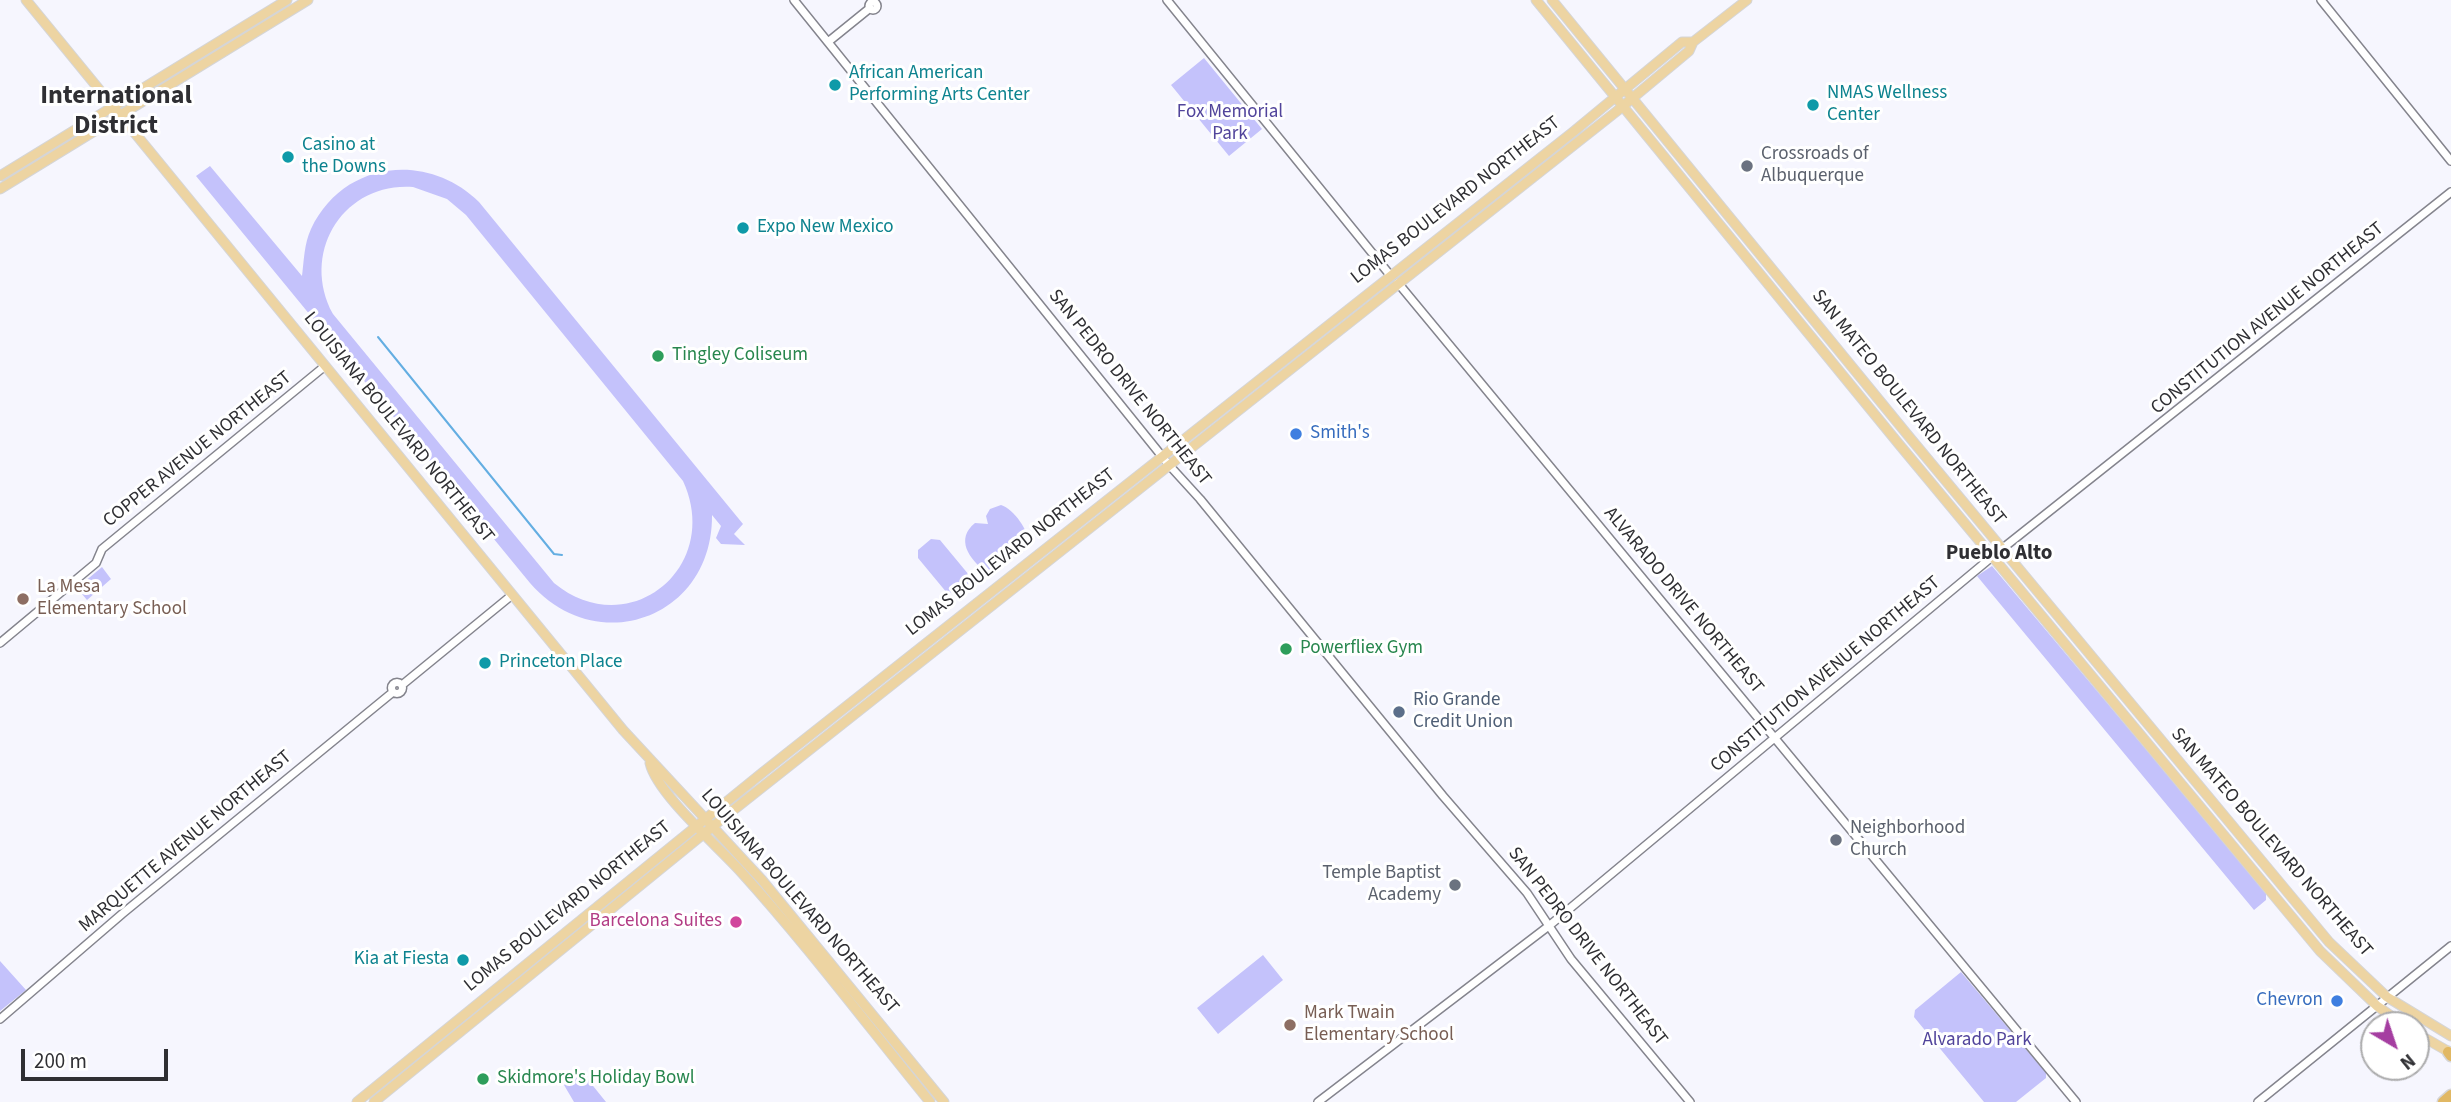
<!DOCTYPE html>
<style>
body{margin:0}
#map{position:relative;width:2451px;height:1102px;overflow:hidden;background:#f6f6fe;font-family:"Source Sans 3",sans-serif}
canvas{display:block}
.north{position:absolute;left:2360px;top:1011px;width:70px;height:70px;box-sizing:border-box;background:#fff;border:2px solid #acacad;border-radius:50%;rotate:141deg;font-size:19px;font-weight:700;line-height:28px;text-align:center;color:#2f2f33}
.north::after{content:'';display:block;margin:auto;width:24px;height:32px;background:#a53ea1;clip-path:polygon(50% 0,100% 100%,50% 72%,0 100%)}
.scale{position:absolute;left:21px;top:1049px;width:147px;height:32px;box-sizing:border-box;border:4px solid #2f2f33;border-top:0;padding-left:9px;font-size:21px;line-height:24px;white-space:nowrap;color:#2f2f33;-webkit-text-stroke:5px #fff;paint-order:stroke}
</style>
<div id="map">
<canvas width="2451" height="1102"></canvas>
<div class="north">N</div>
<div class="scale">200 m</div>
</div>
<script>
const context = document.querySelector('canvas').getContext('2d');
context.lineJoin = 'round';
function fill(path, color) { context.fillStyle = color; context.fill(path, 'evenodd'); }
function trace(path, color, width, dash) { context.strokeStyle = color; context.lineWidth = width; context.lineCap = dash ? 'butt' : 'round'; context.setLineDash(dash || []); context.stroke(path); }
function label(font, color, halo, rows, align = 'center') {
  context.font = font + ' "Source Sans 3",sans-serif'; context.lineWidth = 6; context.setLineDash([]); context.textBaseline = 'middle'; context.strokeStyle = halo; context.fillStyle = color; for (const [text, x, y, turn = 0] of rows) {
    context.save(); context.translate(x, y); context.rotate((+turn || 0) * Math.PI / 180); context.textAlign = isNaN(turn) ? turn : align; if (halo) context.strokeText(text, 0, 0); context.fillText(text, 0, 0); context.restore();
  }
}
fill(new Path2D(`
 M1204,58l58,71 -33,27 -58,-71z
 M210,166l92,110c2,-15 2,-32 9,-47 32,-68 116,-78 168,-27l264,322 -9,10 11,11 -24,-1 -5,-6 5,-12 -9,-11c1,103 -115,145 -182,68l-334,-407zM413,187l34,12 19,16 217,266c40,87 -55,163 -129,102l-221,-269c-33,-61 10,-132 80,-127z
 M1001,505c13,4 28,26 28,39l-8,9 -14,-3c2,12 -3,17 -13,23l-8,-1c-17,-13 -31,-33 -11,-49l13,1 -2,-8 4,-7z
 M931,539l9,1 29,35 -1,10 -5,6 -16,2 -29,-35v-8z
 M1992,566l274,326v8l-12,10 -277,-334z
 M102,567l9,12 -24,21 -10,-12z
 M1263,955l20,25 -65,54 -21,-26z
 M0,961l26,29 -26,21z
 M1961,972l85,101v5l-30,24h-32l-70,-85 1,-7z
 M581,1071l25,31h-32l-10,-17z`), '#c4c2fb');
trace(new Path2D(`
 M378,337l176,217 8,1`), '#64aee2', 2);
const minor = new Path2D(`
 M794,0l375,465 31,34 243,297 84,97 44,66 119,143
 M1167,0l223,275
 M2321,0l130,161
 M869 6a4 4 0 1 1 8 0a4 4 0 1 1-8 0Z
 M828,42l42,-34
 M1398,283l678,819
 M0,643l96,-80 6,-14 223,-183
 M391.5 688a5.5 5.5 0 1 1 11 0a5.5 5.5 0 1 1-11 0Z
 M402,685l110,-90
 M0,1019l122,-105 271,-222
 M1318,1102l232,-177 443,-369 458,-364
 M2258,1102l193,-156`);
const major = new Path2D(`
 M26,0l597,730 139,150 182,222
 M1536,0l362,443 422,508 57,55 27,19
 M1552,0l359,439 418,503 58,55 64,39
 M0,176l287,-176
 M0,189l308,-189
 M650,763c7,31 70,85 92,110 66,73 126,153 188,229
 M2416,1033l35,20
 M357,1102l405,-329 811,-641 109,-90h11
 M374,1102l338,-275 905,-716 72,-60 4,-9 54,-42`);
const highway = new Path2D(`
 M2448,1052l3,4
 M2443,1102l8,-7`);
trace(minor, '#84848d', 10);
trace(major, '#d5d5d6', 11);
trace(highway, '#d5d5d6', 13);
trace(minor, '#fff', 7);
trace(major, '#edd4a2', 9);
trace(highway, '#e1b864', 10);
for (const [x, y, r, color] of [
 [835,85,7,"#0f9aa8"],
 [1813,105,7,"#0f9aa8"],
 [288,157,7,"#0f9aa8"],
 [1747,166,7,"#6b7280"],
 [743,228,7,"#0f9aa8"],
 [658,356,7,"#2e9e5b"],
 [1296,434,7,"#3f7fe0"],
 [23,599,7,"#8d6e63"],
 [1286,649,7,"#2e9e5b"],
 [485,663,7,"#0f9aa8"],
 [1399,712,7,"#5c6f8a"],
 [1836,840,7,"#6b7280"],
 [1455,885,7,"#6b7280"],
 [736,922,7,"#d1479c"],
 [463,960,7,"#0f9aa8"],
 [2337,1001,7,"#3f7fe0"],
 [1290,1025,7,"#8d6e63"],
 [483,1079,7,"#2e9e5b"]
]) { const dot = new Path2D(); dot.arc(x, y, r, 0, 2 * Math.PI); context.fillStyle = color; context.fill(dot); trace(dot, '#fff', 2.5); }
label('19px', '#0d838f', '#fff', [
 ["African American",849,74],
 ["Performing Arts Center",849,96],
 ["NMAS Wellness",1827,94],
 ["Center",1827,116],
 ["Casino at",302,146],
 ["the Downs",302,168],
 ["Expo New Mexico",757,228],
 ["Princeton Place",499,663],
 ["Kia at Fiesta",449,960,"right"]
], 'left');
label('19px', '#51449b', '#fff', [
 ["Fox Memorial",1230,113],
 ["Park",1230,135],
 ["Alvarado Park",1977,1041]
]);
label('19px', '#5b616d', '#fff', [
 ["Crossroads of",1761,155],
 ["Albuquerque",1761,177],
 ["Neighborhood",1850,829],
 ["Church",1850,851],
 ["Temple Baptist",1441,874,"right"],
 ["Academy",1441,896,"right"]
], 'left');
label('19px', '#2f2f33', '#fff', [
 ["LOMAS BOULEVARD NORTHEAST",1456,201,-38],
 ["CONSTITUTION AVENUE NORTHEAST",2268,319,-39],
 ["SAN PEDRO DRIVE NORTHEAST",1129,388,51],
 ["SAN MATEO BOULEVARD NORTHEAST",1908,408,51],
 ["LOUISIANA BOULEVARD NORTHEAST",398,428,51],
 ["COPPER AVENUE NORTHEAST",198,450,-39],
 ["LOMAS BOULEVARD NORTHEAST",1011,553,-38],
 ["ALVARADO DRIVE NORTHEAST",1683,601,50],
 ["CONSTITUTION AVENUE NORTHEAST",1826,675,-40],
 ["MARQUETTE AVENUE NORTHEAST",186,842,-40],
 ["SAN MATEO BOULEVARD NORTHEAST",2271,843,49],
 ["LOUISIANA BOULEVARD NORTHEAST",799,902,49],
 ["LOMAS BOULEVARD NORTHEAST",568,907,-39],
 ["SAN PEDRO DRIVE NORTHEAST",1587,947,52]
]);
label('19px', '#27864d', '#fff', [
 ["Tingley Coliseum",672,356],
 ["Powerfliex Gym",1300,649],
 ["Skidmore's Holiday Bowl",497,1079]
], 'left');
label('19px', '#366cbe', '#fff', [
 ["Smith's",1310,434],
 ["Chevron",2323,1001,"right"]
], 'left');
label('19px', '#785e54', '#fff', [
 ["La Mesa",37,588],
 ["Elementary School",37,610],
 ["Mark Twain",1304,1014],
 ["Elementary School",1304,1036]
], 'left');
label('19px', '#4e5e75', '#fff', [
 ["Rio Grande",1413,701],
 ["Credit Union",1413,723]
], 'left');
label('19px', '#b23c85', '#fff', [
 ["Barcelona Suites",722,922]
], 'right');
label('bold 21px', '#2f2f33', '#fff', [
 ["Pueblo Alto",1999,554]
]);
label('bold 26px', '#2f2f33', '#fff', [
 ["International",116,97],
 ["District",116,127]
]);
</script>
